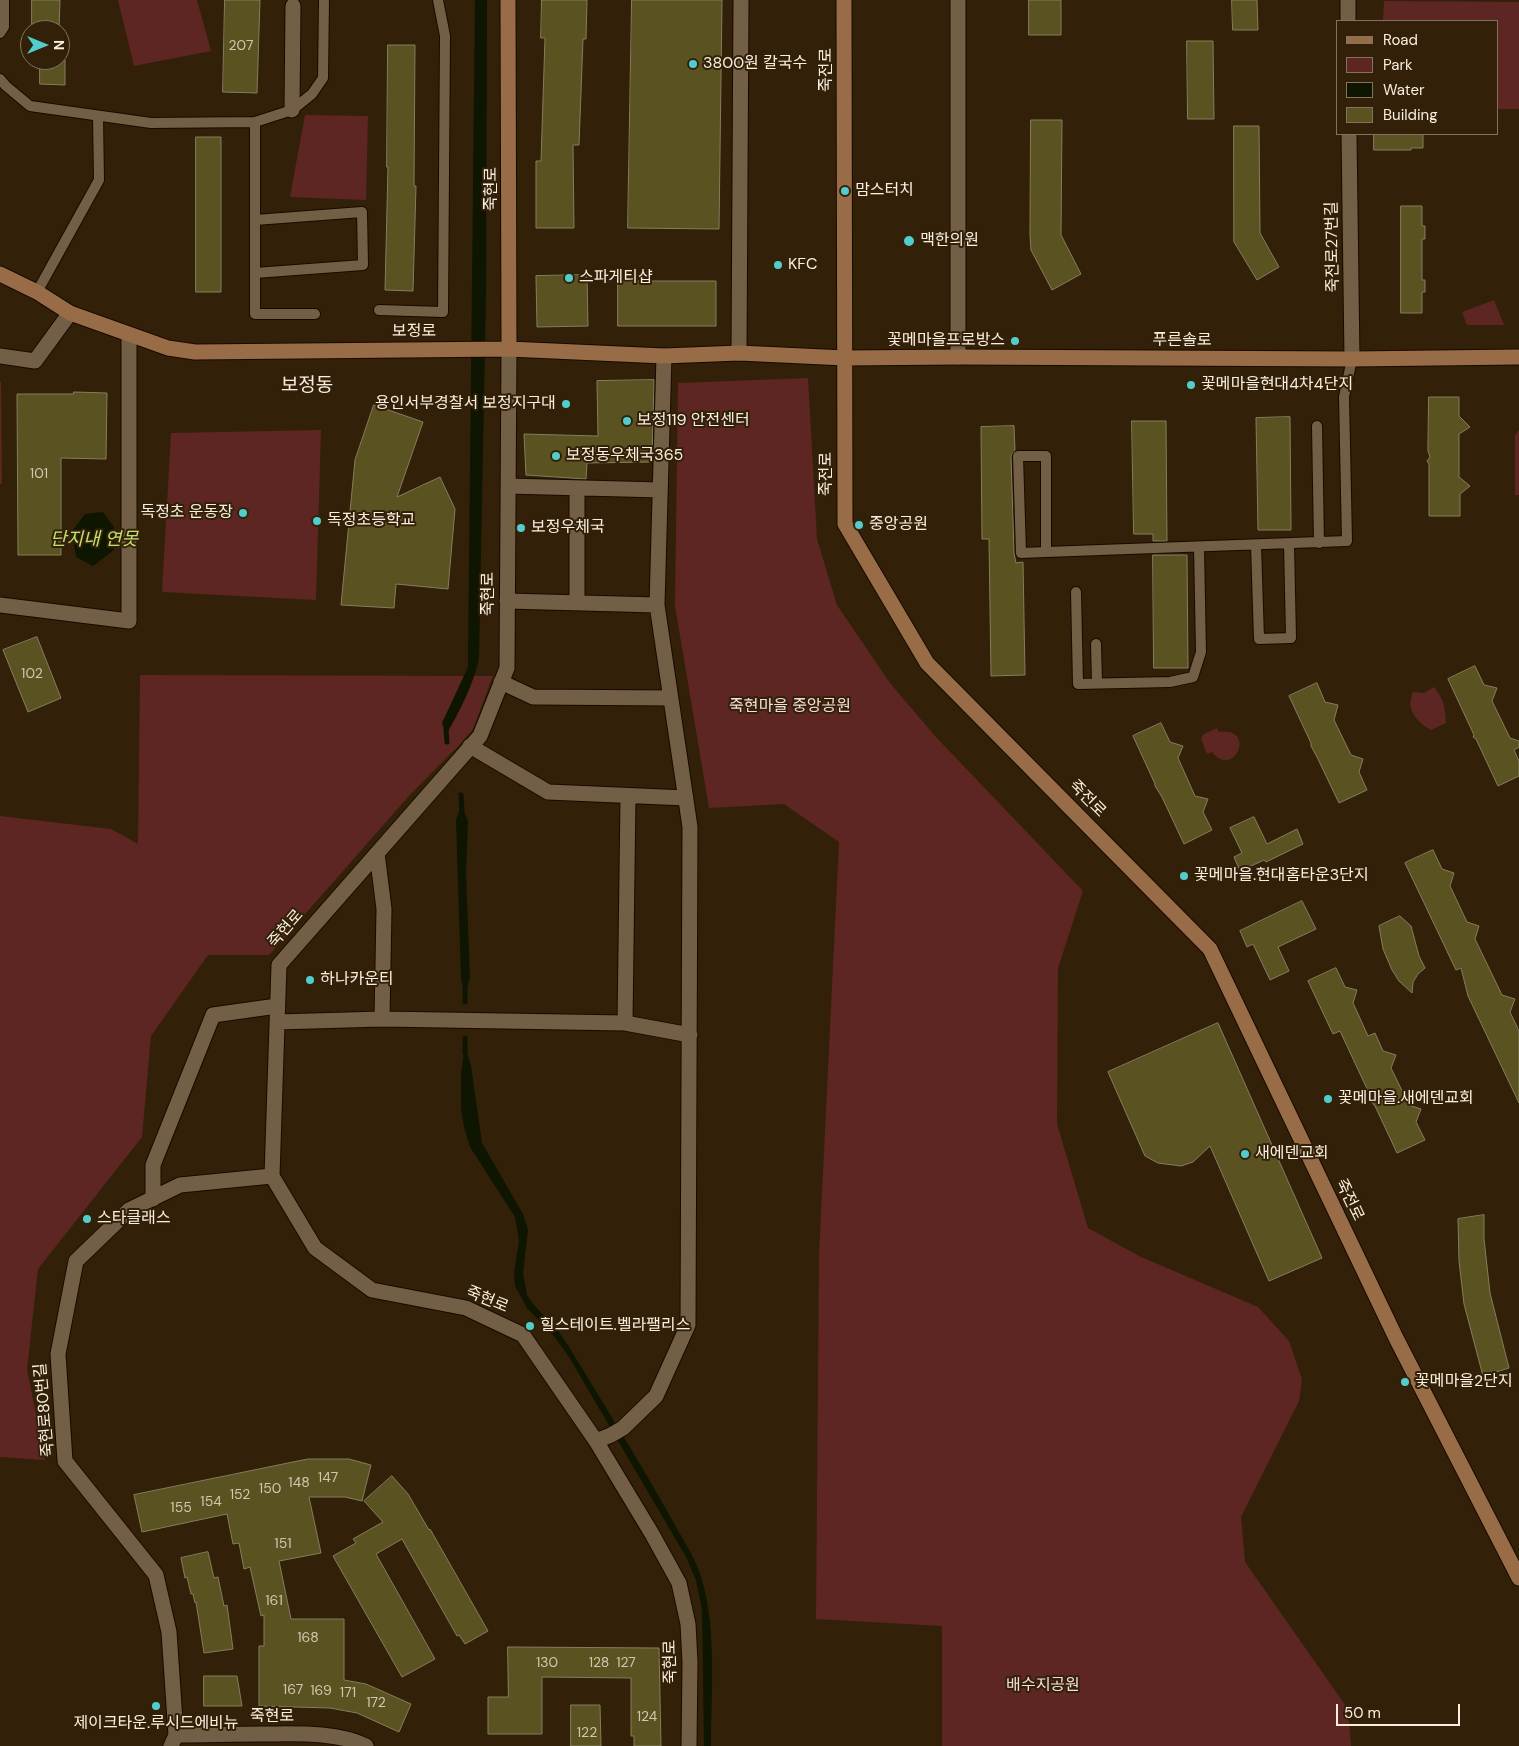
<!DOCTYPE html>
<meta charset="utf-8">
<style>
body{margin:0}
#map{position:relative;width:1519px;height:1746px;overflow:hidden;background:#322108;font-family:"DM Sans",sans-serif}
canvas{display:block}
.legend{position:absolute;left:1336px;top:20px;width:162px;height:115px;box-sizing:border-box;background:#322108;border:1px solid #82735e;margin:0;padding:6px 9px;list-style:none;font-size:15px;color:#f9eedf}
.legend li{display:flex;align-items:center;gap:10px;height:25px}
.legend b{width:25px;border:1px solid #82735e}
.north{position:absolute;left:20px;top:20px;width:50px;height:50px;box-sizing:border-box;background:#322108;border:1px solid #82735e;border-radius:50%;rotate:90deg;font-size:14px;font-weight:700;line-height:20px;text-align:center;color:#f9eedf}
.north::after{content:'';display:block;margin:auto;width:18px;height:22px;background:#52cdcc;clip-path:polygon(50% 0,100% 100%,50% 72%,0 100%)}
.scale{position:absolute;left:1336px;top:1704px;width:124px;height:22px;box-sizing:border-box;border:2px solid #f9eedf;border-top:0;padding-left:6px;font-size:15px;line-height:18px;white-space:nowrap;color:#f9eedf;-webkit-text-stroke:4px #322108;paint-order:stroke}
</style>
<div id="map">
<canvas width="1519" height="1746"></canvas>
<ul class="legend">
<li><b style="height:6px;background:#976c47"></b>Road</li>
<li><b style="height:14px;background:#5d2622"></b>Park</li>
<li><b style="height:14px;background:#0e1500"></b>Water</li>
<li><b style="height:14px;background:#5b5221"></b>Building</li>
</ul>
<div class="north">N</div>
<div class="scale">50 m</div>
</div>
<script>
const context = document.querySelector('canvas').getContext('2d');
context.lineJoin = 'round';
function fill(path, color) { context.fillStyle = color; context.fill(path, 'evenodd'); }
function trace(path, color, width, dash) { context.strokeStyle = color; context.lineWidth = width; context.lineCap = dash ? 'butt' : 'round'; context.setLineDash(dash || []); context.stroke(path); }
function label(font, color, halo, rows, align = 'center') {
  context.font = font + ' "DM Sans","Noto Sans KR",sans-serif'; context.lineWidth = 4; context.setLineDash([]); context.textBaseline = 'middle'; context.strokeStyle = halo; context.fillStyle = color; for (const [text, x, y, turn = 0] of rows) {
    context.save(); context.translate(x, y); context.rotate((+turn || 0) * Math.PI / 180); context.textAlign = isNaN(turn) ? turn : align; if (halo) context.strokeText(text, 0, 0); context.fillText(text, 0, 0); context.restore();
  }
}
fill(new Path2D(`
 M118,0h79l14,51 -77,15z
 M1384,1l135,1v107h-21v-88h-115z
 M305,115l63,1 -2,84 -76,-3z
 M1494,300l10,25h-37l-5,-13z
 M808,378l9,161 20,66 53,78 45,53 148,155 -25,77 -1,156 31,104 51,28 119,51 31,34 13,38 -3,22 -58,116 4,45 103,147 3,37h-409v-120l-126,-7 3,-364 20,-413 -55,-38 -75,4 -34,-202 3,-223z
 M1,381l1,103h-2v-102z
 M321,430l-5,170 -154,-8 9,-159z
 M1519,430v65h-4v-60z
 M140,675l353,1 -20,53 -12,14 -53,54 -139,158h-61l-57,81 -9,101 -104,132 -11,100 18,91 -45,-3v-641l111,13 27,15z
 M1434,687c10,13 11,19 12,36l-15,7c-14,-8 -26,-21 -18,-38l11,1z
 M1217,728l2,4c38,-6 16,48 -7,20l-5,2 -6,-16 3,-4z`), '#5d2622');
fill(new Path2D(`
 M475,0h12l-1,294 -7,364c-5,26 -20,54 -33,77l-4,-12 26,-56v-11z
 M103,512l11,15v23l-21,16 -17,-9 -4,-26 13,-17z
 M461,805l7,16 -2,52 4,105 -5,16 -4,-15 -5,-159z
 M465,1046l6,20 11,77 41,71 5,16 -5,43 4,22 5,8 27,29 10,15c34,56 69,112 101,169 11,21 26,42 32,64 15,53 9,112 9,166h-7l-2,-136 -6,-30 -10,-23 -117,-200 -16,-22 -26,-27 -12,-22 -1,-12 5,-34 -4,-23 -45,-70 -6,-20 -3,-18v-36z`), '#0e1500');
trace(new Path2D(`
 M446,730l1,12
 M461,795l1,16
 M465,987v15
 M465,1038v15`), '#0e1500', 5);
const building = new Path2D(`
 M32,0h28l-1,30h-27z
 M225,0h35l-3,93 -34,-1z
 M542,0h45l-1,39h-3l-4,106h-6l1,83h-38v-67h5l4,-123h-4z
 M632,0h90l-3,229 -91,-1z
 M1029,0h32v35h-32z
 M1232,0h25l1,30h-25z
 M1187,41h26l1,78h-26z
 M388,45h27l-1,141h2l-3,105 -28,-1 3,-123h-1z
 M40,60h25v25l-25,-1z
 M1031,120h31l-1,115 20,39 -29,16 -21,-40 -1,-15z
 M1234,126h25l1,107 19,34 -22,13 -23,-38z
 M1374,134h49v14h-12v2h-37z
 M196,137h25v155h-25z
 M1401,206h21v20h3v13h-3v41h3v12h-3v21h-21z
 M587,275l1,51 -51,1 -1,-51z
 M618,281h98v45h-98z
 M654,380l-2,82 -65,1 -1,16 -60,-4 -2,-41 74,2 -1,-55z
 M74,392l33,1 -1,66 -45,-1v97h-43l-1,-161h56z
 M1429,397h30v19l11,11 -11,7v43l11,9 -10,8v22h-31v-52l-2,-3 3,-4 -2,-6z
 M374,405l49,17 -26,75 43,-20 15,32 -7,80 -52,-5 -2,24 -53,-3 14,-145z
 M1290,417l1,113h-33l-2,-112z
 M1132,421h34l1,120h-14v-7h-19z
 M1014,426l1,24 -4,6 3,97 2,10 7,-1 2,113 -34,1 -2,-137h-7l-1,-112z
 M1153,555h34l1,113h-34z
 M37,637l24,61 -33,14 -25,-62z
 M1475,666l9,19 13,3 -5,13 18,37 9,3v6l-5,3 5,11v15l-21,10 -22,-47 -3,-2 1,-2 -26,-56z
 M1317,683l8,19 13,3 -4,15 17,35 12,4 -4,13 8,18 -28,13 -22,-46 -6,-11v-3l-22,-47z
 M1161,723l9,19 13,4 -5,12 17,38 13,3 -5,13 9,18 -28,14 -22,-47 -7,-11v-2l-22,-48z
 M1254,817l13,27 30,-15 6,15 -37,18 -2,-2 -24,11 -6,-14 8,-4 -12,-25z
 M1433,850l9,19 12,4 -4,13 17,36 12,4 -4,13 27,56 13,4 -5,13 9,19v72l-51,-107 -7,-28 -5,2 -51,-107z
 M1302,901l14,28 -38,18 11,24 -19,9 -17,-36 -6,3 -7,-16z
 M1400,916l11,10 8,30 6,12 -7,6 -5,8 -1,11 -13,-12 -7,-11 -9,-21 -4,-23z
 M1336,968l9,19 12,3 -4,13 15,33 7,-3 8,18 13,4 -5,13 18,37 12,4 -5,13 9,18 -28,13 -22,-47 -2,-2 -4,-11 -29,-62 -7,3 -25,-53z
 M1218,1023l104,235 -53,23 -59,-135 -17,16 -12,4 -23,-3 -13,-7 -37,-84z
 M1484,1215v24l6,54 19,75 -26,8 -19,-72 -5,-43 -1,-42z
 M308,1459h41l22,6 -9,36 -17,-4h-36l12,56 -42,8 12,58h53v61l22,4 45,20 -12,28 -42,-19 -27,-5 -71,-2v-60h5v-31l-3,1 -11,-49 -6,2 -5,-26 -6,1 -6,-30 -85,18 -8,-37z
 M392,1476l16,18 21,36 1,-1 58,102 -23,13 -6,-9 -2,1 -55,-97 -26,15 59,105 -33,18 -69,-121 23,-13 -3,-4 30,-17 -19,-21z
 M208,1552l6,26 4,-1 6,29 3,-1 6,44 -29,4 -8,-51 -1,1 -2,-9h-2l-4,-17 -2,1 -4,-20z
 M508,1647l151,1 2,98h-27v-10h-3v-58l-89,-1v57h-54v-37h20z
 M204,1676h33l5,30h-38z
 M571,1705h29l1,41h-30z`);
fill(building, '#5b5221');
trace(building, '#847e5e', 1);
const lane = new Path2D(`
 M0,33l4,-6v-27
 M0,79l6,7 24,20 121,17 104,-1 37,-12 20,-16 11,-16 1,-78
 M255,122v192h60
 M255,220l107,-8 1,53 -108,8
 M37,292l62,-112 -1,-63
 M379,310l64,2 2,-276 -7,-36
 M1317,426l2,117
 M1256,545l3,94 32,-1 -2,-94
 M1046,552l-25,1 -3,-97h28v96l301,-11 -3,-144 8,-38
 M1076,592l2,92 92,-2 23,-5 8,-25 -2,-105
 M1096,644l1,39`);
const street = new Path2D(`
 M958,0v357
 M1348,0v21
 M292,110l1,-104
 M1349,134l3,225
 M509,349l-2,319 -27,68 -201,229 -7,211 43,72 57,42 94,18 57,27 73,106 56,93 27,49 9,41 2,38 -1,84
 M739,353l2,-353
 M0,356l35,5 35,-48
 M508,486l152,4
 M507,601l150,4
 M577,603v-115
 M0,605l129,16v-285
 M501,682l32,15 138,1
 M470,746l78,46 138,6
 M377,853l7,56 -2,110
 M277,1022l105,-3 243,4 65,12
 M625,1023l3,-227
 M153,1199v-34l60,-150 64,-9
 M596,1441l15,-6 12,-7 33,-32 32,-71 2,-498 -33,-222 7,-249
 M176,1735c28,0 56,-1 84,-1 33,0 76,-3 106,12
 M171,1746l5,-11 -7,-103 -13,-57 -91,-114 -7,-107 18,-93 53,-51 51,-25 92,-9`);
const secondary = new Path2D(`
 M508,0l1,349
 M844,0l1,524 82,139 283,286 186,389 123,240
 M0,274l37,18 33,21 98,35 27,4 314,-3 155,7 75,-3 106,5 113,-1 394,2 167,-2`);
trace(lane, '#190a00', 12);
trace(street, '#190a00', 17);
trace(secondary, '#190a00', 17);
trace(lane, '#725f45', 10);
trace(street, '#725f45', 15);
trace(secondary, '#976c47', 15);
for (const [x, y, r, color] of [
 [693,64,5,"#52cdcc"],
 [845,191,5,"#52cdcc"],
 [909,241,6,"#52cdcc"],
 [778,265,5,"#52cdcc"],
 [569,278,5,"#52cdcc"],
 [1015,341,5,"#52cdcc"],
 [1191,385,5,"#52cdcc"],
 [566,404,5,"#52cdcc"],
 [627,421,5,"#52cdcc"],
 [556,456,5,"#52cdcc"],
 [243,513,5,"#52cdcc"],
 [317,521,5,"#52cdcc"],
 [859,525,5,"#52cdcc"],
 [521,528,5,"#52cdcc"],
 [1184,876,5,"#52cdcc"],
 [310,980,5,"#52cdcc"],
 [1328,1099,5,"#52cdcc"],
 [1245,1154,5,"#52cdcc"],
 [87,1219,5,"#52cdcc"],
 [530,1326,5,"#52cdcc"],
 [1405,1382,5,"#52cdcc"],
 [156,1706,5,"#52cdcc"]
]) { const dot = new Path2D(); dot.arc(x, y, r, 0, 2 * Math.PI); context.fillStyle = color; context.fill(dot); trace(dot, '#322108', 2); }
label('14px', '#d2c7b0', null, [
 ["207",241,46],
 ["101",39,474],
 ["102",32,674],
 ["147",328,1478],
 ["148",299,1483],
 ["150",270,1489],
 ["152",240,1495],
 ["154",211,1502],
 ["155",181,1508],
 ["151",283,1544],
 ["161",274,1601],
 ["168",308,1638],
 ["130",547,1663],
 ["128",599,1663],
 ["127",626,1663],
 ["167",293,1690],
 ["169",321,1691],
 ["171",348,1693],
 ["172",376,1703],
 ["124",647,1717],
 ["122",587,1733]
]);
label('16px', '#f9eedf', '#322108', [
 ["3800원 칼국수",703,64],
 ["맘스터치",855,191],
 ["맥한의원",920,241],
 ["KFC",788,265],
 ["스파게티샵",579,278],
 ["꽃메마을프로방스",1005,341,"right"],
 ["꽃메마을현대4차4단지",1201,385],
 ["용인서부경찰서 보정지구대",556,404,"right"],
 ["보정119 안전센터",637,421],
 ["보정동우체국365",566,456],
 ["독정초 운동장",233,513,"right"],
 ["독정초등학교",327,521],
 ["중앙공원",869,525],
 ["보정우체국",531,528],
 ["꽃메마을.현대홈타운3단지",1194,876],
 ["하나카운티",320,980],
 ["꽃메마을.새에덴교회",1338,1099],
 ["새에덴교회",1255,1154],
 ["스타클래스",97,1219],
 ["힐스테이트.벨라팰리스",540,1326],
 ["꽃메마을2단지",1415,1382],
 ["제이크타운.루시드에비뉴",156,1724,"center"]
], 'left');
label('16px', '#f9eedf', '#322108', [
 ["죽전로",827,70,-90],
 ["죽현로",492,189,-90],
 ["죽전로27번길",1333,247,-91],
 ["보정로",414,332],
 ["푸른솔로",1182,341],
 ["죽전로",827,474,-90],
 ["죽현로",489,594,-90],
 ["죽전로",1087,799,45],
 ["죽현로",286,929,-49],
 ["죽전로",1349,1200,64],
 ["죽현로",487,1300,22],
 ["죽현로80번길",45,1410,-95],
 ["죽현로",671,1662,-91],
 ["죽현로",272,1717]
]);
label('16px', '#f7ddda', '#322108', [
 ["죽현마을 중앙공원",790,707],
 ["배수지공원",1043,1686]
]);
label('italic 18px', '#c2e170', '#322108', [
 ["단지내 연못",94,540]
]);
label('19px', '#f9eedf', '#322108', [
 ["보정동",307,386]
]);
</script>
